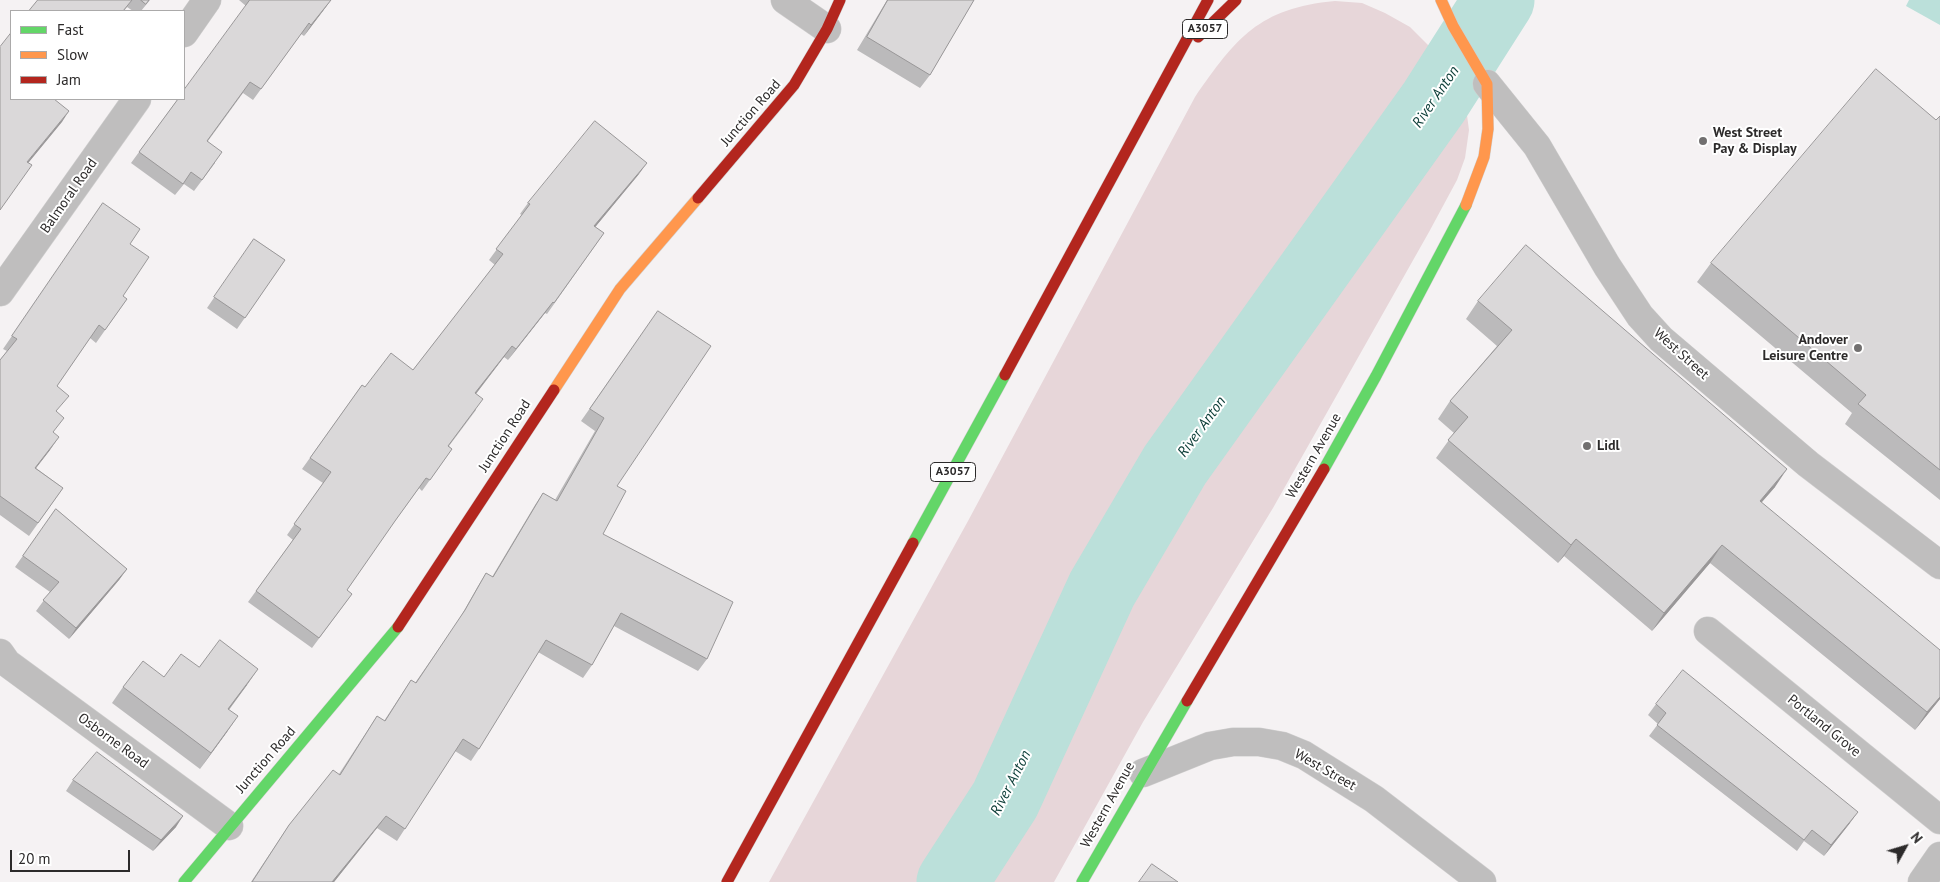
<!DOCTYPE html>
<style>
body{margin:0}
#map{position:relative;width:1940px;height:882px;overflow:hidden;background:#f5f2f3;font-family:"PT Sans",sans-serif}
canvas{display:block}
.legend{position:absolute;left:10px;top:10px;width:175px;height:90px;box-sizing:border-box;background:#fff;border:1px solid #abaaaa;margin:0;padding:6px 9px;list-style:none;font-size:15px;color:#2c2a2a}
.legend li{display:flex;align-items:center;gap:10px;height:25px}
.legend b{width:25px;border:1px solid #abaaaa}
.north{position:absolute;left:1880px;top:822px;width:50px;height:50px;-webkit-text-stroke:4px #fff;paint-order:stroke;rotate:51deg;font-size:14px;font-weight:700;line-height:20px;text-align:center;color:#2c2a2a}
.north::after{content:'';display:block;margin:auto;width:18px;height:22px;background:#2c2a2a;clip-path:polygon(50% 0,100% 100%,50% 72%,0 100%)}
.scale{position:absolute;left:10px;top:850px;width:120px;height:22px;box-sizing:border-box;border:2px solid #2c2a2a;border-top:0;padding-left:6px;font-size:15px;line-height:18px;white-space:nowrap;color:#2c2a2a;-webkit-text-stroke:4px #fff;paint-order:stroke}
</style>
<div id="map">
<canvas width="1940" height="882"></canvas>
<ul class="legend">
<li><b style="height:6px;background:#63d668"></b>Fast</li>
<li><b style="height:6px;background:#ff974d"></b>Slow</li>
<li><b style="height:6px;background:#b3261e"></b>Jam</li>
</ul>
<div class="north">N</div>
<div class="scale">20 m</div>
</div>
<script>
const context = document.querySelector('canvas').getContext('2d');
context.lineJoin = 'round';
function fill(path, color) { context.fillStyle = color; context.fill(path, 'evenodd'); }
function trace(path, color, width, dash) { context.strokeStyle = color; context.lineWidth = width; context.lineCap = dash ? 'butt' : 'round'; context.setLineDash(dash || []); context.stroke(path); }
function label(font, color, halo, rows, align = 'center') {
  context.font = font + ' "PT Sans",sans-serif'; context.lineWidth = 4; context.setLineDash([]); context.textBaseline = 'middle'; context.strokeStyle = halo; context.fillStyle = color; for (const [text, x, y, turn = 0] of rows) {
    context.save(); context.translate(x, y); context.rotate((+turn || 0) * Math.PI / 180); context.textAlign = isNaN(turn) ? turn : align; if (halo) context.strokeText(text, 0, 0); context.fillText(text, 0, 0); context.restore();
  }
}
fill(new Path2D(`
 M1335,1l27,2 23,10 25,14 35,35 13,21 8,25 3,22 -4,28 -8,22 -28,52 -156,276 -130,214 -89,160h-285l199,-361 227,-424c41,-59 64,-89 140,-96z`), '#e7d6d9');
fill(new Path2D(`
 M1909,0h31v25l-34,-19z`), '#bbe0da');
trace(new Path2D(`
 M952,882l53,-82 97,-211 73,-124 259,-363 65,-102`), '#bbe0da', 71);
const street = new Path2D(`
 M785,0l42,29
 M184,33l23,-33
 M1487,84l50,62 70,120 33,50 21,23 147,125 132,101
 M0,292l137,-193
 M1708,631l232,189
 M0,653l7,10 222,163
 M1143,773l67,-27 23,-4h26l23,4 22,9 70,44 108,83
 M1922,882l18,-26`);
const fast = new Path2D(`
 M1324,469l52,-93 90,-171
 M913,543l92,-168
 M184,882l214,-255
 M1082,882l105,-181`);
const slow = new Path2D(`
 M1441,0l12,26 34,58 1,45 -4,28 -18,48
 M554,390l66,-101 78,-91`);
const jam = new Path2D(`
 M1198,37l38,-37
 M698,198l96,-113 33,-56 13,-29
 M1005,375l203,-375
 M398,627l156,-237
 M1187,701l137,-232
 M727,882l186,-339`);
trace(street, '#d0cfcf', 29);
trace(fast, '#d0cfcf', 12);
trace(slow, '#d0cfcf', 12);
trace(jam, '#d0cfcf', 12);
trace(street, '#bfbebe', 28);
trace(fast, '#63d668', 11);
trace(slow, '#ff974d', 11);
trace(jam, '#b3261e', 11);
fill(new Path2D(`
 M38,0h112l-9,11h-8l-6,-4 -3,4h-95z
 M239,0h92l-27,36 -3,-2 -48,66 -10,-7 -35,48 7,22 -21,28 -10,-7 -9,11 -44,-32 115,-157z
 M887,0h87l-44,75 -10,13 -63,-38z
 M1940,116v384l-95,-76 7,-11 -155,-131 14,-19 225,-143z
 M639,174l-44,53 9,6 -57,81 -2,-1 -37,47 -4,-3 -28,37v16l-27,36 3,3 -30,42 -3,-3 -30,41 -42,61 5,4 -40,54 -64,-46 45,-62 -6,-5 36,-52 -21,-14 60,-84 3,2 48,-17 82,-105 -6,-5 33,-45 -2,-1 8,-11z
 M103,203l27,41 -7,52 4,3 -31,44 -6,-5 -33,48v26l-7,38 -14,18 27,20 -34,48 -29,-21v-155l7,-9 -4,-2z
 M254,239l31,21 -48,69 -30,-21z
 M1478,301l297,186 -14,16 179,196 -25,31 -205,-167 -58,68 -88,-75 -6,7 -122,-105 18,-25 -16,-14 12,-18 47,-55 -31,-27z
 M658,311l-41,175 -14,48 104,125 -9,12 -84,-45 -22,39 -9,13 -45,-26 -59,97 -8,12 -16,-10 -58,90 -20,-13 -43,54h-83l38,-57 50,-51 38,-58 7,5 27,-41 4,3 42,-60 21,-37 8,-13 6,4 43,-72 8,-12 12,7 40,-69 -14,-10z
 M56,509l71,60 -8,11 -50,59 -33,-28 14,-19 -35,-25z
 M199,667l48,18 -18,25 -2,22 -27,37 -88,-66 11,-16 41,-10z
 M1656,704l194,119 -26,33 -20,-15 -7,10 -148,-115 9,-12 -10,-9z
 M73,780l103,47 -23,24 -87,-60z`), '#bbbabb');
fill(new Path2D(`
 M331,0l-8,11 -19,25 7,-11z
 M69,111l-7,11 -42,51 7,-11z
 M647,163l-8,11 -52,63 7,-11z
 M553,302l-8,11 -37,47 8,-11z
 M512,346l-8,11 -36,47 7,-11z
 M59,437l-9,13 -24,31 9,-13z
 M1787,469l-12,18 -28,32 13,-18z
 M1576,539l-12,17 -6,7 13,-18z
 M1722,545l-12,18 -58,68 12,-18z
 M127,569l-8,11 -50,59 7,-11z
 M258,669l-11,16 -30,40 11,-16z
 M1940,697v2l-25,31 12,-18z
 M238,716l-11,16 -27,37 11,-16z
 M1858,812l-8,11 -26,33 7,-11z
 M183,816l-7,11 -23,24 8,-11z
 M386,816l-9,12 -43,54h-2z`), '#999798');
const building = new Path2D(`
 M38,0h94l-9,11h-94z
 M141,0h8l-3,4z
 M250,0h81l-20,25 -2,-2 -48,66 -11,-7 -43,59 15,11 -20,28 -11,-8 -8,12 -44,-32 39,-53h6v-9z
 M888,0h86l-44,75 -63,-38z
 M11,33v66h43l15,12 -42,51 5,3 -32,45v-163z
 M1876,69l60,51 4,-4v354l-82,-66 8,-9 -155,-132z
 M595,121l52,42 -53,63 10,7 -50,70 -1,-1 -37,47 -4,-3 -37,47 8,6 -35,47 4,3 -22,31 -4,-2 -31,43 -48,69 5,4 -33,44 -63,-47 45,-62 -7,-5 37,-52 -21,-14 52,-73 3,2 26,-34 22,17 90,-116 -7,-5 34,-45 -2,-1z
 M103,203l37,26 -10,15 19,13 -26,39 4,3 -22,31 -6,-5 -42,61 12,10 -13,15 8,7 -11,14 6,5 -24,31 28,20 -25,35 -38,-27v-136l17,-21 -5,-3z
 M254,239l31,21 -40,58 -31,-21z
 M1526,245l261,224 -27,32 180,149v47l-13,15 -205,-167 -58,68 -88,-74 -5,6 -123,-105 20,-23 -18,-16 62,-71 -34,-29z
 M658,311l53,35 -94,140 9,5 -23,43 130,68 -26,57 -86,-46 -29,52 -46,-25 -67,109 -16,-10 -58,90 -19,-13 -54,66h-80l37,-57 44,-55 7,5 37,-59 8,5 26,-41 5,3 49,-73 21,-37 7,4 50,-84 14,8 47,-83 -14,-9z
 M56,509l71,60 -51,59 -33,-28 16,-18 -36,-26z
 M220,640l38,29 -30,40 10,7 -27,37 -88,-66 20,-26 21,16 17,-23 18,13z
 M1683,670l175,142 -27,33 -19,-15 -8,10 -147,-115 9,-12 -10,-9z
 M97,752l86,64 -22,24 -88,-60z
 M1152,864l26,18h-39z`);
fill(building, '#dad8d9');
trace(building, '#999798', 1);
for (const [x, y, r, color] of [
 [1703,141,5,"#727070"],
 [1858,348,5,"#727070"],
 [1587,446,5,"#727070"]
]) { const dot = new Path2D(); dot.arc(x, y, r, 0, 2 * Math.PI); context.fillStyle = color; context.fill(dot); trace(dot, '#fff', 2); }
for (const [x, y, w] of [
 [1205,29,45],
 [953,472,45]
]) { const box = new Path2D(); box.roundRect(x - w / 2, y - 9.5, w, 19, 4); context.fillStyle = '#fff'; context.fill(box); trace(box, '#2c2a2a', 1); }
label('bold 12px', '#2c2a2a', null, [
 ["A3057",1205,29],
 ["A3057",953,472]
]);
label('14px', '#2c2a2a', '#fff', [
 ["Junction Road",751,113,-49],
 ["Balmoral Road",69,196,-55],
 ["West Street",1681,354,42],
 ["Junction Road",505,436,-57],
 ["Western Avenue",1314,456,-60],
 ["Portland Grove",1824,726,39],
 ["Osborne Road",113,741,36],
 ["Junction Road",266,760,-49],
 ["West Street",1325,770,30],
 ["Western Avenue",1108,805,-61]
]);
label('bold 14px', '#2c2a2a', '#fff', [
 ["West Street",1713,133],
 ["Pay & Display",1713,149],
 ["Andover",1848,340,"right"],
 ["Leisure Centre",1848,356,"right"],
 ["Lidl",1597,446]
], 'left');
label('italic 15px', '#10413b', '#fff', [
 ["River Anton",1436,97,-56],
 ["River Anton",1202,427,-54],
 ["River Anton",1011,783,-63]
]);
</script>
